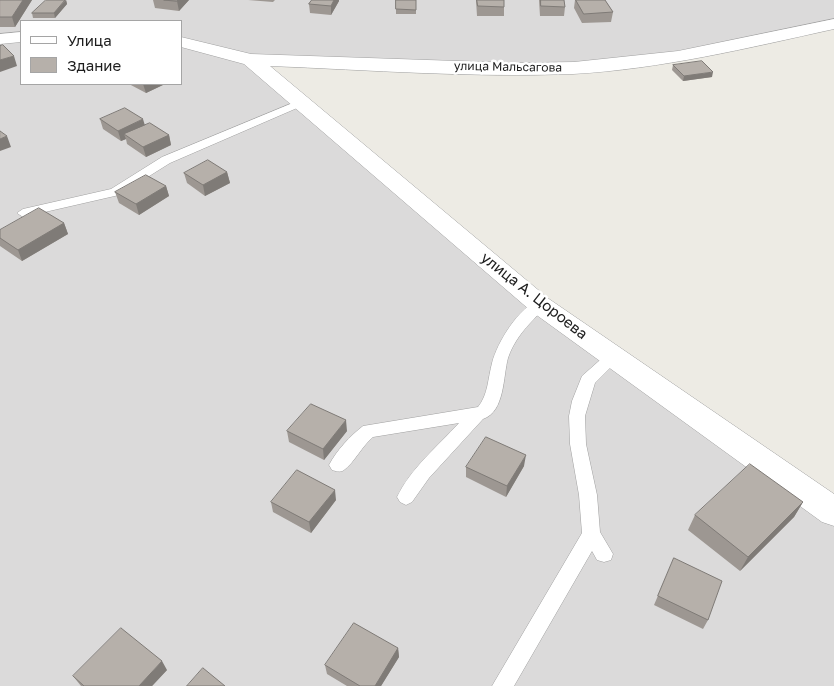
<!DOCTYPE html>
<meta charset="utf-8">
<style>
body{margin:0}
#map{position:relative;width:834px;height:686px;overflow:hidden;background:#edebe4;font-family:"Golos Text",sans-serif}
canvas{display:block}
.legend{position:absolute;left:20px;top:20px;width:162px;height:65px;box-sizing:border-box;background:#fff;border:1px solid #a5a5a5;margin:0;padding:6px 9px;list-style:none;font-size:15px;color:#1d1d1d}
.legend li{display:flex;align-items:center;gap:10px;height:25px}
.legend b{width:25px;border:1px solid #a5a5a5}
</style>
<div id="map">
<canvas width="834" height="686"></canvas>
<ul class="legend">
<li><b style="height:6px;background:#fff"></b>Улица</li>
<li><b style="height:14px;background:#b6b0aa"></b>Здание</li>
</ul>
</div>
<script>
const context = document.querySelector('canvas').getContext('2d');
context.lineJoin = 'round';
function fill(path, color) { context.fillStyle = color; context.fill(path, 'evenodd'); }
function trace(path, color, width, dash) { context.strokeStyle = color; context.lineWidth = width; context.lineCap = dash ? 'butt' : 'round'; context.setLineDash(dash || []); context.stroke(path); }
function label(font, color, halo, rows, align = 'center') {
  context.font = font + ' "Golos Text",sans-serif'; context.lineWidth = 5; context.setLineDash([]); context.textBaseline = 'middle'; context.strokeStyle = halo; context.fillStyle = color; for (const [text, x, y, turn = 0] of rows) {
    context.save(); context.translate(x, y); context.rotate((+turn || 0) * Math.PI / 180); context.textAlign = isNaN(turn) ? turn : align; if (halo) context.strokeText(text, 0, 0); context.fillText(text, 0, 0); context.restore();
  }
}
fill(new Path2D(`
 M0,0h834v24l-92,21 -168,23 -322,-8 289,245 293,207v174h-834zM21,21h160v63h-160z`), '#dbdada');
const service = new Path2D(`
 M300,100l5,3 -1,2 -134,58 -51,32 -96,22 -6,-4 6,-4 88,-20 51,-32z
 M540,300l7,5c-3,6 -9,9 -13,14 -11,11 -21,24 -26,39 -5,18 -3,54 -25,61l-54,59 -17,24 -6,3 -6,-3 -3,-5c14,-29 41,-51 62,-74l-86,14c-11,9 -19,26 -29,33 -4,3 -8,1 -12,0l-3,-5c8,-15 21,-29 34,-39l115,-19c10,-12 10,-29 14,-44 5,-20 27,-57 48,-63z
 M613,351l5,2 3,4 -26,26 -10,33 1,28 11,51 3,37 13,22 -2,6 -7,2 -7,-2 -5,-9 -78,135h-22l90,-153 -3,-38 -9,-51 -1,-28 3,-15 10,-25 26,-23z`);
const minor = new Path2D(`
 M834,19v10c-86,19 -173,40 -261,45 -101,4 -203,-4 -303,-8l279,233 285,195v32l-12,-4 -291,-211 -287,-247 -63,-17v-10l70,17 265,9 58,-1 104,-11z
 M21,32v10l-21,2v-10z`);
trace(service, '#a1a1a1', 1);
trace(minor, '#a1a1a1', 1);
fill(service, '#fff');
fill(minor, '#fff');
fill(new Path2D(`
 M0,0h32l-17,27h-15z
 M66,0l1,4 -12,14h-22l-1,-5z
 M153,0h36l-10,11 -24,-3z
 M248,0h27l-2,2z
 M312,0h27v1l-8,14 -21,-2 -1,-9z
 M416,0v14h-20v-5z
 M476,0h28v16h-27z
 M539,0h25l1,7 -1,9h-24z
 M575,0h30l8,12 -2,10 -29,1 -8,-15z
 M673,65l39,12 -29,4 -11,-11z
 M129,84h36l-19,9z
 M100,119l45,6 24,10 2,10 -25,12 -19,-13 -1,-5 -5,2 -18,-12z
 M227,172l3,11 -25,13 -18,-13 -3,-10z
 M166,186l3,10 -30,19 -20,-12 -4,-11z
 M64,223l4,11 -46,27 -22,-15v-16z
 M287,431h60l-23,29 -35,-18z
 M524,466l-18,31 -40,-20v-10z
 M336,500l-25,33 -38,-21 -2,-10z
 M803,502l-9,15 -54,54 -52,-41 7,-15z
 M674,558l34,62 -5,9 -49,-24z
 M398,648l1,9 -18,29h-34l-20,-12 -2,-9z
 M167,670l-15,16h-71l-8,-10z`), '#9d9792');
fill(new Path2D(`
 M23,0h9l-17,27 -3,-10z
 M66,0l1,4 -12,14 -1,-5z
 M178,0h11l-10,11 -2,-10z
 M334,0h5v1l-8,14v-9z
 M14,56l3,10 -17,6v-12z
 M713,72l-1,5 -29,4 1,-5z
 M143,84h22l-19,9z
 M143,119l3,10 -22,5 2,5 -5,2 -3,-10z
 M169,135l2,10 -25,12 -3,-10z
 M7,136l4,11 -11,4v-12z
 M227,172l3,11 -25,13 -2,-11z
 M166,186l3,10 -30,19 -3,-11z
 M64,223l4,11 -46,27 -4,-11z
 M346,420l1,11 -23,29 -1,-11z
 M526,455l-2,11 -18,31 1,-11z
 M335,490l1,10 -25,33 -2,-11z
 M803,502l-9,15 -54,54 8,-14z
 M398,648l1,9 -18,29h-6z
 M162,661l5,9 -15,16h-13z`), '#7f7b77');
const building = new Path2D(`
 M0,0h23l-11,17h-12z
 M46,0h19l-11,13h-22z
 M164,0h14l-1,1z
 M312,0h22l-3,6 -22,-2z
 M396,0h20v10l-20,-1z
 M477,0h27v7l-26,-1z
 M541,0h23l1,7 -24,-1z
 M576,0h29l8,12 -29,2z
 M3,45l11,11 -14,4v-14z
 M702,61l11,11 -29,4 -11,-11z
 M125,108l18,11 -25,12 -18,-12z
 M150,123l19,12 -26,12 -19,-13z
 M0,131l7,5 -7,3z
 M208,160l19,12 -24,13 -19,-12z
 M146,175l20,11 -30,18 -21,-12z
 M39,208l25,15 -46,27 -18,-12v-8z
 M311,404l35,16 -23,29 -36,-18z
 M486,437l40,18 -19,31 -41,-19z
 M750,464l53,38 -55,55 -53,-42z
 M297,470l38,20 -26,32 -38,-20z
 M674,558l48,23 -14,39 -50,-24z
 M354,623l44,25 -23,38h-15l-35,-21z
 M121,628l41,33 -23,25h-55l-11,-10z
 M203,668l22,18h-38z`);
fill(building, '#b6b0aa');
trace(building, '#7f7b77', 1);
label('12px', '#1d1d1d', '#fff', [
 ["улица Мальсагова",508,67,1]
]);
label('15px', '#1d1d1d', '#fff', [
 ["улица А. Цороева",534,296,38]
]);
</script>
